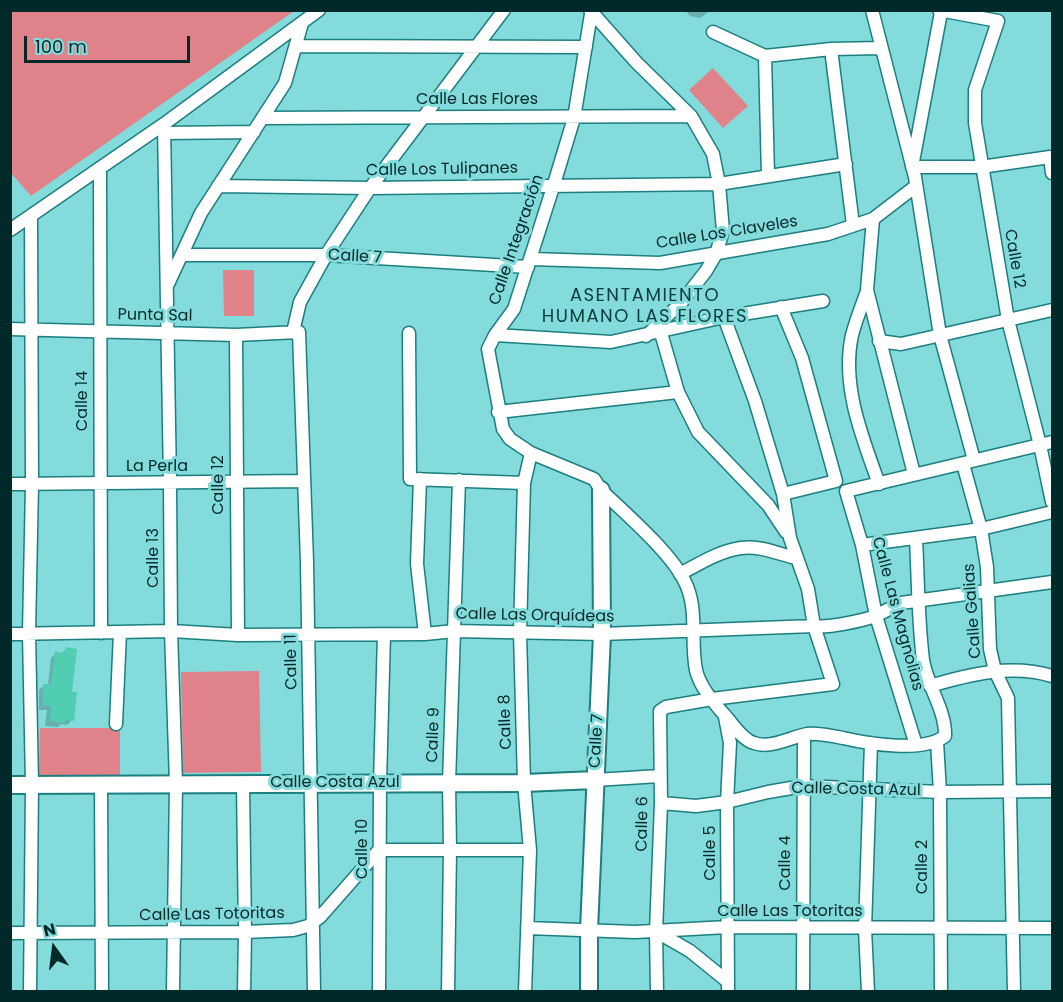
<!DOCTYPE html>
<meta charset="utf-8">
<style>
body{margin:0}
#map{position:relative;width:1063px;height:1002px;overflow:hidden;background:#83dbdb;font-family:Poppins,sans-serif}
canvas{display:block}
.frame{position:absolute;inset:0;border:12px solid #01292a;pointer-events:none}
.north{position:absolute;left:24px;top:918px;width:60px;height:60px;-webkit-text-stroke:4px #83dbdb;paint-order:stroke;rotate:346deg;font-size:16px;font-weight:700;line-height:24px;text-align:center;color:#01292a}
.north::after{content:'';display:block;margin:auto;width:21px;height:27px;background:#01292a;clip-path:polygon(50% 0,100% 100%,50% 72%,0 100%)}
.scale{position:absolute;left:24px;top:36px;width:166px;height:27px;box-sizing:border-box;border:3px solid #01292a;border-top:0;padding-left:8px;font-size:18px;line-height:21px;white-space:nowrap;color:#01292a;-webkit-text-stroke:4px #83dbdb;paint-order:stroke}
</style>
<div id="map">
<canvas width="1063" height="1002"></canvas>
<div class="frame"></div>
<div class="north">N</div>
<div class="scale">100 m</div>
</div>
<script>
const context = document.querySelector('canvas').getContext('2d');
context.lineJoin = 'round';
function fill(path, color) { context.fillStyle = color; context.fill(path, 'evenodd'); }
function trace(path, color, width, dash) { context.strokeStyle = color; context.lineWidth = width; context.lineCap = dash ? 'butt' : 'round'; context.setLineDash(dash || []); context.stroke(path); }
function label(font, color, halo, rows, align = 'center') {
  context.font = font + ' Poppins,sans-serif'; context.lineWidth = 6; context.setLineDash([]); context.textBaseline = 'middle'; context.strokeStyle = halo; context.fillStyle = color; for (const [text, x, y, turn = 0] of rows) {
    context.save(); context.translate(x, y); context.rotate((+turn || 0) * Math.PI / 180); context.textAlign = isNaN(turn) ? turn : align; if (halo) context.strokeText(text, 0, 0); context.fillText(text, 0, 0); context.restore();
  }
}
fill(new Path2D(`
 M10,11l1,-1 283,1 -263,185 -20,-23z
 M713,68l35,38 -25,22 -34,-38z
 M223,270h31v46h-30z
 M259,671l2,101 -78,1 -2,-101z
 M40,728h80v48l-81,-1z`), '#df8289');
fill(new Path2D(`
 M685,10h26l-11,8 -10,-2z
 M67,648l5,72 -5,5 -6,-1 -3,3 -13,-1 2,-16h-8v-20l5,-5h4l3,-27 5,-5 5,1z`), '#0003');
fill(new Path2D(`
 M66,647l11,2 -5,43h5l-3,29 -9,-1v3l-15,-2 1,-15 -8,-1v-21h8l4,-33 9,2z`), '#51ceb2');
const street = new Path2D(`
 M590,10l46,52 55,54 22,38 6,30 4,47 -7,23 -10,17 -25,32 -35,33
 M872,10l43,167 25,158 34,125
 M939,10l59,11 -23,69v33l33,197 32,125 12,57
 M941,12l-29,155h69l69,-10 2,16
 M591,14l-17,104 -20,66 -40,125 -19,26 -7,14 15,80 7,10 21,14 63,26 7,11c25,24 68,61 83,90 15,28 6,60 12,90 4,18 20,35 32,49 7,8 15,21 26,24 17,6 37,-6 53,-9 11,-1 26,2 36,4 26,6 81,15 102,-2 1,-26 -18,-50 -22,-76 -5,-40 -5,-82 -7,-122
 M713,32l52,24 66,-7 50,-1
 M296,46l290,1
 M831,49l22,176
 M765,56l3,120
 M263,118l428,-2
 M164,124l6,360 1,147 5,153 -3,208
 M164,133l90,-1
 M100,169l1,464
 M218,186l152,2 349,-4 127,-20
 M873,219l-6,71 47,184
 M10,230l154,-106 155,-114
 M182,255h144l202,12
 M531,259l129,4 168,-29 45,-15 43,-33
 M168,284l33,-71 84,-130 17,-60
 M867,291c-5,14 -11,29 -15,44 -11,50 10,102 27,149
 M781,307l21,51 34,123 -53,13
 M10,329l226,6 63,-3 8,230 7,430
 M293,332l7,-30 26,-47 44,-67 134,-178
 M409,333l1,146 114,4
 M661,333l17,59 20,40 70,73 18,27
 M236,335l2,300
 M495,335l116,7 113,-25 99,-16
 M879,341l22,3 151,-34
 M498,412l180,-20
 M963,464l18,65 6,38 3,82 5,22 13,27 6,294
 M420,479l-3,85 8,70
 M10,484l294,-3
 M862,545l119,-16 71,-17
 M680,574c19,-10 39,-23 61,-26 17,-3 38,6 55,10
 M10,634l161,-3 67,4 187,-1 29,-3 148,3 212,-8c14,2 48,-5 61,-10 9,-4 17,-9 26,-13l151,-21
 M930,686c40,-12 82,-22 122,-10
 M725,717l5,26 -3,59 1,190
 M116,724l4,-92
 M937,742l3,50 1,200
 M916,745l-40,-129 -14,-71 -16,-54 206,-49
 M595,780l65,-4
 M101,784l1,208
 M243,784l2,148 -1,60
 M661,803l35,3 31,-4 41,-10 35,-6 137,6 112,-1
 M527,928l108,4 93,-5 324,1
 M657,932l33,19 37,30
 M10,933l235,-1 48,-2 15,-4 12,-9 59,-67h151
 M30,992l2,-208 -3,-151 3,-149 -1,-268
 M379,992l1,-209 4,-149
 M448,992l2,-143 -1,-66 10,-303
 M525,992l5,-142 -6,-67 -4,-151 4,-149 7,-30
 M657,992l-1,-60 5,-129 -1,-92 6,-4 46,-8 121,-15 -19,-58 -6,-37 -18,-51 -7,-44 -28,-93 -31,-84
 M803,992l1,-257
 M868,992l-3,-63 6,-186`);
const secondary = new Path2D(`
 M10,785l514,-2 71,-3
 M589,992v-62l13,-296 -1,-144`);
trace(street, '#1c7e7f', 15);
trace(secondary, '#1c7e7f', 20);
trace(street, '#fff', 12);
trace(secondary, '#fff', 16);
label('16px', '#01292a', '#83dbdb', [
 ["Calle Las Flores",477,100],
 ["Calle Los Tulipanes",442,170,-1],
 ["Calle Los Claveles",727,233,-9],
 ["Calle Integración",517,240,-71],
 ["Calle 7",355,257,3],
 ["Calle 12",1014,259,80],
 ["Punta Sal",155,316,1],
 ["Calle 14",83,401,-90],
 ["La Perla",157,467],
 ["Calle 12",219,485,-90],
 ["Calle 13",154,558,-90],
 ["Calle Galias",973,611,-94],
 ["Calle Las Magnolias",897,614,75],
 ["Calle Las Orquídeas",535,616,1],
 ["Calle 11",292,662,-91],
 ["Calle 8",506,722,-92],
 ["Calle 9",434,735,-88],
 ["Calle 7",597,741,-87],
 ["Calle Costa Azul",335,783],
 ["Calle Costa Azul",856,790,1],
 ["Calle 6",643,824,-89],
 ["Calle 10",363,849,-90],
 ["Calle 5",711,853,-90],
 ["Calle 4",786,863,-90],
 ["Calle 2",923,867,-90],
 ["Calle Las Totoritas",790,912],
 ["Calle Las Totoritas",212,915,-1]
]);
context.letterSpacing = '1.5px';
label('18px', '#093d3d', '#83dbdb', [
 ["ASENTAMIENTO",645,296],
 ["HUMANO LAS FLORES",645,317]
]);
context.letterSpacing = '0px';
</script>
